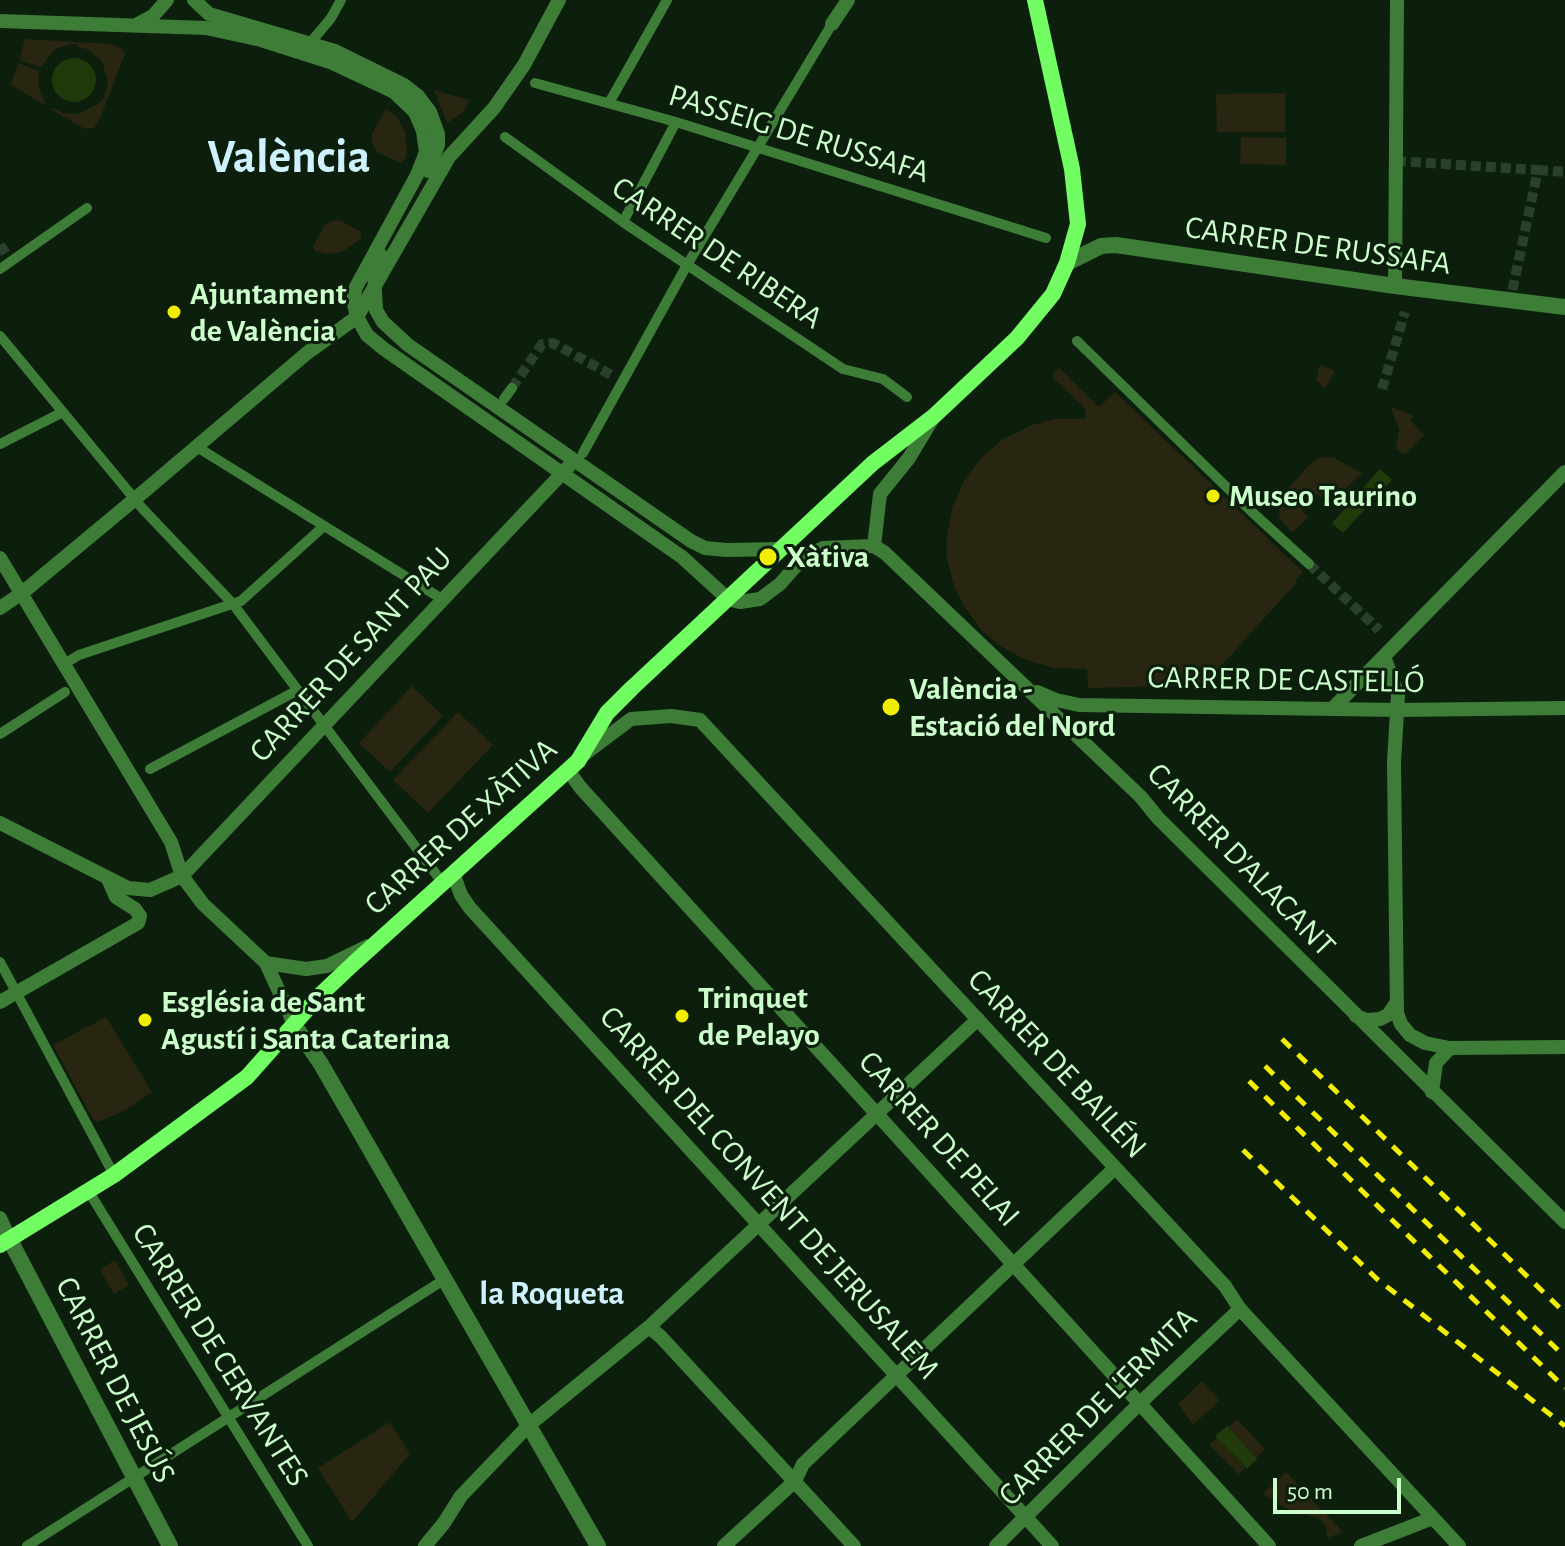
<!DOCTYPE html>
<html>
<head>
<meta charset="utf-8">
<style>
	body { margin:0 }
	#map { position:relative; width:1565px; height:1546px; overflow:hidden; background:#0c1f0d; font-family:"Alegreya Sans",sans-serif }
	canvas { display:block }
	.scale { position:absolute; left:1273px; top:1478px; width:128px; height:36px; box-sizing:border-box; border:4px solid #cbfecb; border-top:0; padding-left:10px; font-size:24px; line-height:28px; white-space:nowrap; color:#cbfecb; -webkit-text-stroke:6px #0c1f0d; paint-order:stroke }
</style>
</head>
<body>
<div id="map">
<canvas width="1565" height="1546"></canvas>
<div class="scale">50 m</div>
</div>
<script>
const ctx = document.querySelector('canvas').getContext('2d');
ctx.lineJoin = 'round';
function paint(path, color) {
  ctx.fillStyle = color;
  ctx.fill(path, 'evenodd');
}
function shape(rows) {
  const path = new Path2D();
  for (const r of rows) {
    if (r.length === 3) {
      path.moveTo(r[0] + r[2], r[1]);
      path.arc(r[0], r[1], r[2], 0, 2 * Math.PI);
      continue;
    }
    path.moveTo(r[0], r[1]);
    for (let i = 2; i < r.length; i += 2) path.lineTo(r[i], r[i + 1]);
  }
  return path;
}
function strokePath(path, color, width, dash) {
  ctx.strokeStyle = color;
  ctx.lineWidth = width;
  ctx.lineCap = dash ? 'butt' : 'round';
  ctx.setLineDash(dash || []);
  ctx.stroke(path);
}
function label(font, color, halo, rows, align = 'center') {
  ctx.font = font + ' "Alegreya Sans",sans-serif';
  ctx.lineWidth = 6;
  ctx.setLineDash([]);
  ctx.textBaseline = 'middle';
  ctx.strokeStyle = halo;
  ctx.fillStyle = color;
  for (const [text, x, y, turn = 0] of rows) {
    ctx.save();
    ctx.translate(x, y);
    ctx.rotate((+turn || 0) * Math.PI / 180);
    ctx.textAlign = isNaN(turn) ? turn : align;
    if (halo) ctx.strokeText(text, 0, 0);
    ctx.fillText(text, 0, 0);
    ctx.restore();
  }
}
const green = shape([
	[25,39,110,44,122,49,125,54,99,121,94,128,85,129,52,110,53,108,63,113,78,114,99,103,104,97,108,82,102,61,87,49,78,47,78,44,71,44,55,49,41,67,19,60],
	[18,63,39,71,39,89,46,106,11,85],
	[434,90,469,100,464,112,447,123],
	[1285,93,1285,132,1217,132,1216,94],
	[386,109,397,117,405,131,407,150,406,158,400,163,377,152,372,143,372,133],
	[1241,137,1286,138,1286,165,1240,164],
	[340,220,361,232,361,239,342,252,329,254,315,251,313,246,325,225,332,221],
	[1320,365,1335,371,1325,389,1315,379,1319,375,1317,373],
	[1059,368,1099,407,1115,392,1303,572,1295,580,1297,582,1212,676,1212,685,1088,688,1087,669,1054,668,1026,660,1000,646,981,630,966,609,955,589,947,559,947,534,953,506,964,480,982,457,1003,439,1032,425,1054,419,1085,419,1085,408,1051,376],
	[1391,407,1414,416,1410,420,1424,435,1404,455,1396,449,1399,430],
	[1327,457,1335,458,1355,470,1363,472,1330,504,1317,494,1302,510,1308,517,1292,533,1279,517,1280,498,1309,465,1319,458],
	[412,686,443,716,390,772,359,743],
	[458,712,493,745,428,813,393,780],
	[106,1017,152,1092,122,1112,98,1122,93,1119,53,1045],
	[115,1260,129,1285,114,1294,100,1270],
	[1202,1381,1220,1400,1193,1425,1178,1404],
	[1237,1419,1265,1449,1256,1458,1228,1428],
	[390,1422,410,1454,352,1522,318,1468],
	[1217,1438,1245,1468,1239,1474,1209,1445],
	[1286,1472,1343,1532,1327,1538,1326,1526,1320,1519,1285,1508,1263,1494]
]);
const water = shape([
	[74,80,22],
	[1380,469,1392,480,1343,533,1332,523],
	[1227,1426,1257,1459,1247,1469,1215,1436]
]);
const pedestrianTunnel = shape([
	[1396,161,1538,170,1510,301],
	[1538,170,1565,172],
	[0,245,11,261],
	[512,388,542,344,553,343,613,376],
	[1382,389,1405,312],
	[1309,564,1379,630]
]);
const pedestrian = shape([
	[311,42,331,18,341,0],
	[535,83,676,122,1046,238],
	[609,103,667,0],
	[505,137,623,222,843,369,883,379,907,397],
	[623,222,676,122],
	[0,269,87,208],
	[0,336,142,508,233,604,442,882],
	[1077,341,1252,512,1309,564],
	[504,399,512,388],
	[0,444,63,412],
	[197,447,442,599],
	[583,453,687,265,832,24],
	[64,664,79,655,241,601,324,526],
	[0,734,65,692],
	[150,769,298,690],
	[0,962,114,1175],
	[89,1192,308,1546],
	[27,1546,445,1279]
]);
const minor = shape([
	[194,0,209,14,335,51,404,85,418,96,430,112,438,134,438,145,428,171],
	[0,21,206,28,261,40,330,62,394,92,415,112,423,131,426,152,417,175,356,287,353,300,357,317,367,335,384,349,682,557,728,599,740,602,760,599,780,584,802,559,823,548,874,546,885,553,1141,797,1158,818,1565,1222],
	[138,24,153,16,167,0],
	[832,24,848,0],
	[382,256,374,272,376,310,383,322,408,345,691,541,705,548,726,550,781,549],
	[1395,286,1397,0],
	[874,546,880,494,909,458,932,420],
	[0,558,171,842,182,876,203,904,266,963,295,1026],
	[0,608,22,593,135,499,307,353,357,317,449,157,494,108,524,65,559,0],
	[1384,656,1398,695,1394,762,1397,1013,1401,1024,1410,1035,1425,1043,1450,1048,1565,1047],
	[1037,692,1056,700,1079,705,1397,710,1565,708],
	[1333,708,1565,472],
	[582,756,631,719,671,716,700,720,1225,1286,1240,1309,1459,1546],
	[568,770,580,787,1269,1546],
	[0,823,128,888,150,890,182,876,569,466],
	[453,873,461,895,470,908,1052,1546],
	[266,963,306,969,327,966,368,946],
	[0,1002,138,923,140,916,135,909,116,897,108,879],
	[1356,1016,1367,1020,1380,1019,1388,1015,1397,1002],
	[1432,1092,1436,1063,1450,1048],
	[0,1218,10,1240],
	[649,1327,661,1337,854,1546],
	[425,1546,444,1523,461,1496,529,1425,649,1327,978,1019],
	[724,1546,795,1481,803,1464,1115,1168],
	[996,1546,1140,1403,1240,1309],
	[1361,1546,1433,1518]
]);
const tertiary = shape([
	[1067,263,1101,246,1116,245,1395,286,1565,307],
	[295,1026,321,1064,598,1546],
	[10,1240,170,1546]
]);
const secondary = shape([
	[0,1245,114,1175,247,1077,319,996,354,963,578,761,607,713,632,688,873,463,934,416,1017,338,1053,294,1067,263,1078,224,1072,169,1035,0]
]);
const rail = shape([
	[1282,1039,1565,1313],
	[1265,1066,1565,1357],
	[1249,1081,1565,1388],
	[1243,1150,1377,1279,1565,1426]
]);
const markers = [
	[174,312,8,"#f1ed04"],
	[1213,496,8,"#f1ed04"],
	[768,557,10,"#f1ed04"],
	[891,707,10,"#f1ed04"],
	[682,1016,8,"#f1ed04"],
	[145,1020,8,"#f1ed04"]
];
const streetNames = [
	["PASSEIG DE RUSSAFA",799,134,17],
	["CARRER DE RUSSAFA",1318,246,8],
	["CARRER DE RIBERA",717,253,34],
	["CARRER DE SANT PAU",351,655,-47],
	["CARRER DE CASTELLÓ",1286,680,1],
	["CARRER DE XÀTIVA",461,827,-42],
	["CARRER D'ALACANT",1241,860,46],
	["CARRER DE BAILÉN",1057,1064,47],
	["CARRER DE PELAI",939,1139,48],
	["CARRER DEL CONVENT DE JERUSALEM",769,1193,48],
	["CARRER DE CERVANTES",220,1355,58],
	["CARRER DE JESÚS",115,1380,63],
	["CARRER DE L'ERMITA",1098,1407,-45]
];
const poiNames = [
	["Ajuntament",190,294],
	["de València",190,331],
	["Museo Taurino",1229,496],
	["Xàtiva",786,557],
	["València -",909,689],
	["Estació del Nord",909,726],
	["Trinquet",698,998],
	["de Pelayo",698,1035],
	["Església de Sant",161,1002],
	["Agustí i Santa Caterina",161,1039]
];
const neighbourhoodNames = [
	["la Roqueta",552,1294]
];
const townNames = [
	["València",289,158]
];
paint(green, '#282510');
paint(water, '#213a09');
strokePath(pedestrianTunnel, '#29402a', 10, [10, 5]);
strokePath(pedestrian, '#3e7d38', 10);
strokePath(minor, '#3e7d38', 14);
strokePath(tertiary, '#3e7d38', 16);
strokePath(secondary, '#72fd63', 16);
strokePath(rail, '#f1ed04', 5, [12, 10]);
for (const [x, y, r, color] of markers) {
  const dot = new Path2D();
  dot.arc(x, y, r, 0, 2 * Math.PI);
  ctx.fillStyle = color;
  ctx.fill(dot);
  strokePath(dot, '#0c1f0d', 3);
}
label('32px', '#cbfecb', '#0c1f0d', streetNames);
label('bold 32px', '#cbfecb', '#0c1f0d', poiNames, 'left');
label('bold 34px', '#cdf2fe', '#0c1f0d', neighbourhoodNames);
label('bold 48px', '#cdf2fe', '#0c1f0d', townNames);
</script>
</body>
</html>
